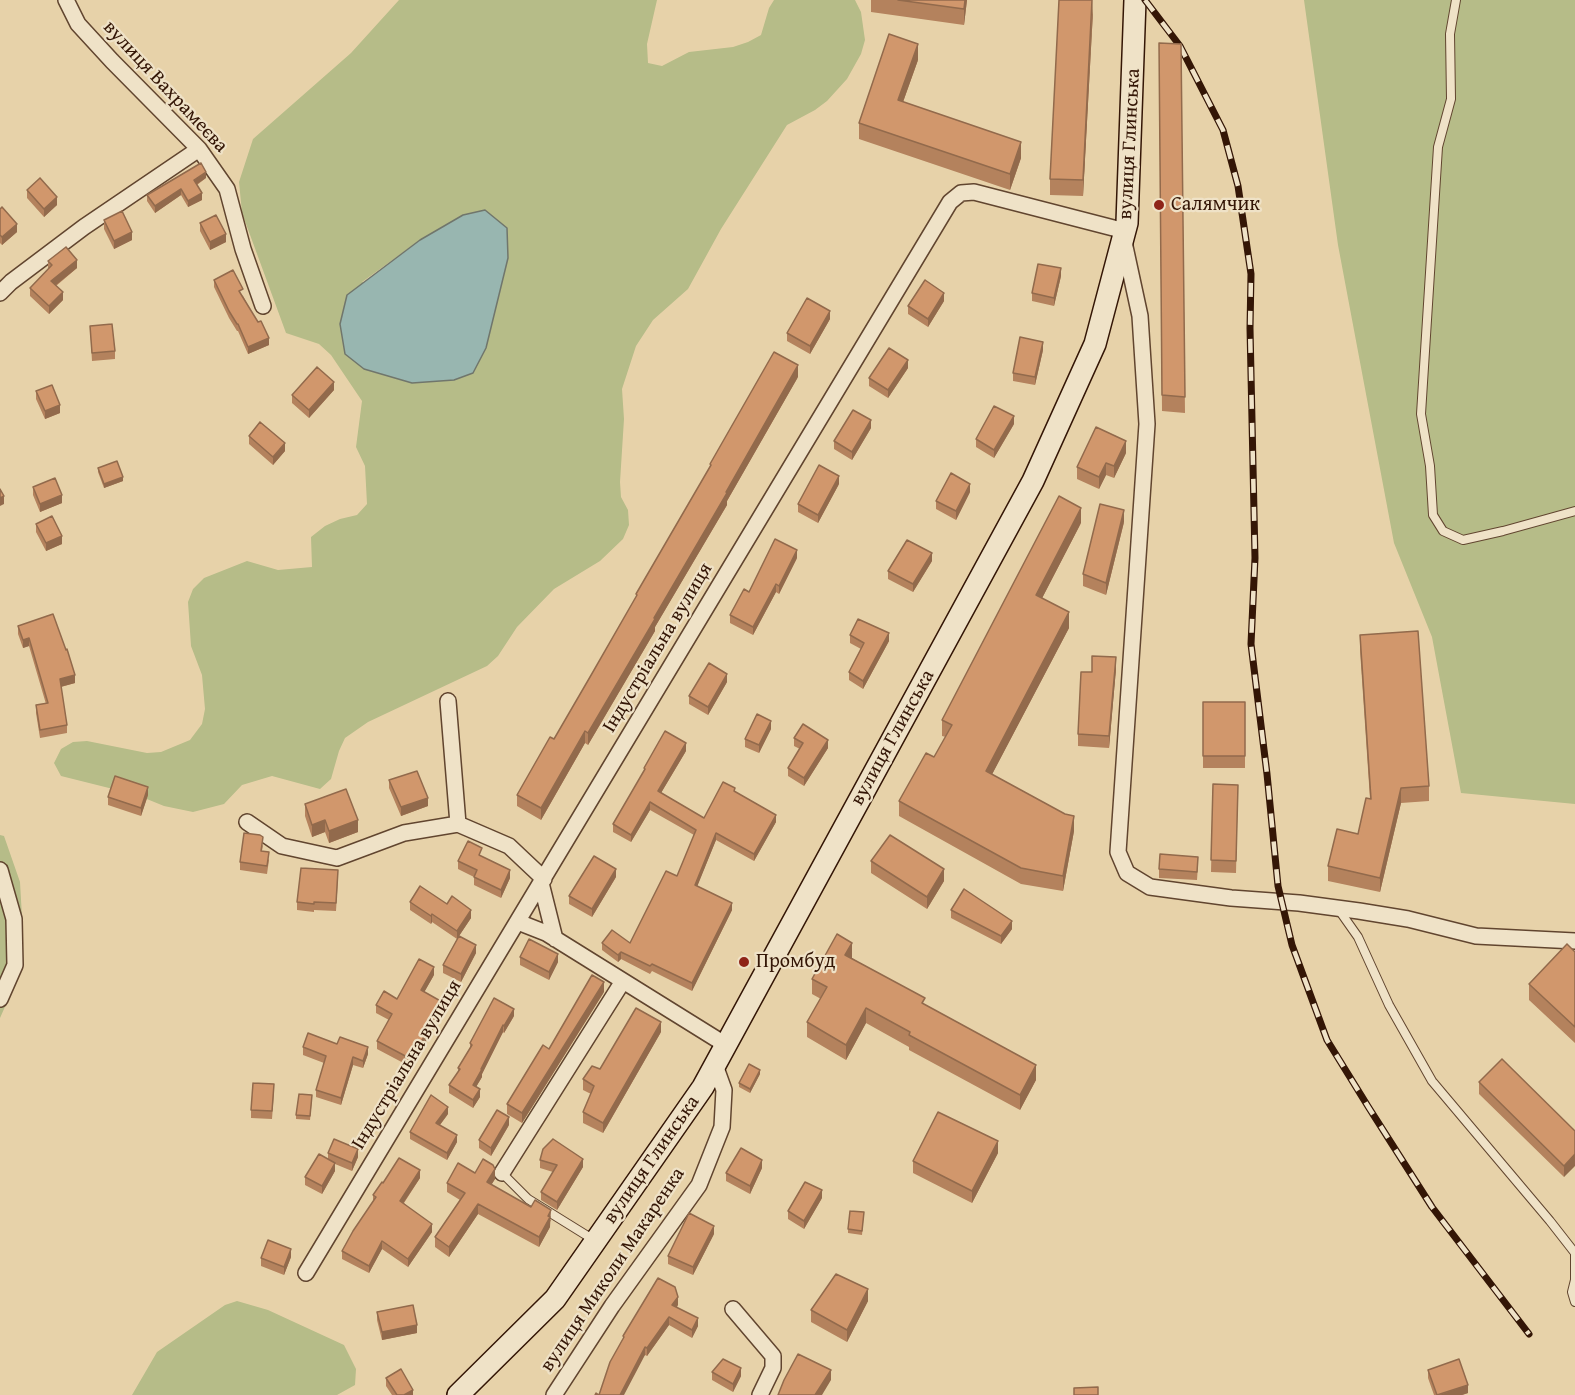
<!DOCTYPE html>
<html>
<head>
<meta charset="utf-8">
<style>
	body { margin:0 }
	canvas { display:block; background:#e7d2a9 }
</style>
</head>
<body>
<canvas width="1575" height="1395"></canvas>
<script>
const ctx = document.querySelector('canvas').getContext('2d');
ctx.lineJoin = 'round';
function paint(path, color) {
  ctx.fillStyle = color;
  ctx.fill(path, 'evenodd');
}
function shape(rows) {
  const path = new Path2D();
  for (const r of rows) {
    path.moveTo(r[0], r[1]);
    for (let i = 2; i < r.length; i += 2) path.lineTo(r[i], r[i + 1]);
  }
  return path;
}
function strokePath(path, color, width, dash) {
  ctx.strokeStyle = color;
  ctx.lineWidth = width;
  ctx.lineCap = dash ? 'butt' : 'round';
  ctx.setLineDash(dash || []);
  ctx.stroke(path);
}
function label(font, color, halo, rows, align = 'center') {
  ctx.font = font + ' "Gentium Book Plus",serif';
  ctx.lineWidth = 4.5;
  ctx.setLineDash([]);
  ctx.textBaseline = 'middle';
  ctx.strokeStyle = halo;
  ctx.fillStyle = color;
  for (const [text, x, y, turn = 0] of rows) {
    ctx.save();
    ctx.translate(x, y);
    ctx.rotate((+turn || 0) * Math.PI / 180);
    ctx.textAlign = isNaN(turn) ? turn : align;
    if (halo) ctx.strokeText(text, 0, 0);
    ctx.fillText(text, 0, 0);
    ctx.restore();
  }
}
const green = shape([
	[399,0,657,0,647,44,648,63,662,66,689,52,733,47,748,42,761,35,769,8,774,0,855,0,861,12,865,40,861,54,847,79,827,101,815,110,787,125,721,229,688,289,653,320,636,346,622,389,624,419,620,482,621,497,628,510,629,525,623,539,600,561,554,589,517,627,498,656,487,666,368,722,345,738,339,751,331,779,320,789,272,776,242,785,224,804,193,812,164,806,137,795,61,776,54,763,61,749,73,742,87,741,147,753,161,752,190,740,202,724,205,709,202,675,191,646,188,602,193,589,204,578,247,561,278,570,312,567,311,537,325,526,340,519,357,515,367,504,365,466,356,447,362,401,331,355,319,344,286,333,242,213,239,182,253,139,351,53],
	[463,215,508,258,497,299,362,282,420,240],
	[1304,0,1575,0,1575,804,1461,793,1432,637,1394,543,1338,245],
	[0,835,4,836,20,882,22,917,20,963,16,982,0,1018],
	[237,1301,268,1310,344,1345,356,1369,355,1385,337,1395,132,1395,157,1352,225,1305]
]);
const water = shape([
	[485,210,507,228,508,258,486,348,473,373,454,380,412,383,364,369,345,354,340,324,347,295,420,240,463,215,485,210]
]);
const lane = shape([
	[1456,0,1450,34,1451,99,1438,147,1421,414,1430,466,1433,515,1443,531,1463,540,1503,531,1575,511],
	[1339,910,1358,937,1389,1005,1432,1081,1550,1221,1575,1253],
	[502,1173,528,1199,594,1240],
	[1575,1253,1575,1280,1572,1292,1575,1302]
]);
const street = shape([
	[66,0,78,24,112,61,199,149,227,189,243,249,263,306],
	[1124,242,1140,316,1147,424,1118,852,1127,873,1150,887,1231,898,1299,903,1359,911,1408,919,1476,936,1575,941],
	[0,293,11,282,84,227,199,149],
	[448,701,458,824],
	[247,822,282,846,337,858,404,833,458,824,509,846,544,879],
	[0,870,14,919,15,965,0,999],
	[541,883,555,939],
	[518,922,546,933,726,1045],
	[502,1173,623,981],
	[306,1273,950,202,961,193,974,192,1125,231],
	[733,1309,773,1356,773,1368,760,1395],
	[554,1395,612,1306,699,1185,722,1127,724,1090,715,1065]
]);
const secondary = shape([
	[458,1395,555,1299,703,1087,1033,481,1095,344,1127,223,1135,0]
]);
const rail = shape([
	[1145,0,1180,46,1223,130,1238,186,1251,274,1250,328,1255,558,1251,644,1267,774,1278,886,1292,945,1327,1040,1369,1108,1432,1207,1529,1334]
]);
const wall = shape([
	[871,0,967,0,964,25,871,12],
	[1093,11,1083,196,1050,195,1050,179],
	[1159,43,1181,44,1185,413,1162,411],
	[918,60,903,102,1021,158,1010,190,859,139,859,123],
	[206,178,197,185,202,200,188,207,181,195,155,213,147,201,147,195],
	[27,190,57,205,44,217,27,198],
	[0,209,17,232,2,245,0,243],
	[104,220,132,240,114,249,104,229],
	[200,223,226,242,210,250,200,231],
	[48,261,77,268,56,286,63,300,49,314,30,296,30,288,48,269],
	[1061,276,1054,306,1032,301,1032,293],
	[214,280,243,296,269,345,248,354,238,331,237,331,229,318,214,287],
	[944,301,928,327,908,314,908,306],
	[830,319,810,354,787,341,787,333],
	[90,326,115,351,115,359,92,361],
	[1043,350,1035,385,1013,381,1013,373],
	[908,368,888,398,869,386,869,378],
	[798,377,727,501,727,505,655,627,655,631,588,745,585,743,541,820,517,806,517,795,554,739,590,677,636,598,636,594,710,468,710,464],
	[334,390,309,418,292,403,292,395],
	[36,391,60,413,45,419,36,399],
	[1014,424,994,458,976,447,976,439],
	[871,428,852,460,834,449,834,441],
	[249,436,285,451,273,465,249,444],
	[1126,453,1114,478,1106,475,1099,489,1077,479,1077,467],
	[98,468,123,481,104,488,98,472],
	[839,484,818,523,798,512,798,504],
	[33,487,62,503,40,512,33,495],
	[970,492,956,520,936,509,936,501],
	[1124,522,1106,595,1083,586,1083,574],
	[1081,523,1042,598,1069,628,992,774,1074,831,1063,891,1021,884,899,816,899,801,934,757,946,737,942,736,942,720],
	[36,524,62,544,46,551,36,532],
	[797,558,779,594,776,592,753,635,730,623,730,615,749,592],
	[932,561,913,592,888,579,888,571],
	[18,626,75,683,61,687,67,725,67,733,40,738,36,713,36,705,46,704,29,646,23,648,18,634],
	[850,635,889,641,863,689,849,680,849,672,861,649,850,643],
	[1360,635,1429,786,1429,801,1401,803,1380,892,1328,881,1328,866,1358,834,1370,799,1360,650],
	[1116,669,1109,748,1078,746,1078,734,1092,672],
	[727,682,708,715,689,704,689,696],
	[1203,702,1245,702,1245,768,1203,768],
	[771,729,759,753,745,747,745,739],
	[794,738,828,748,804,786,788,776,788,768,800,749,794,746],
	[686,751,661,793,704,818,735,792,776,822,754,861,716,840,697,886,732,910,692,991,652,971,650,974,621,959,618,962,602,950,602,943,630,943,677,876,694,835,650,810,631,842,613,832,613,824,644,772,644,768],
	[389,780,428,806,401,816,389,788],
	[1213,784,1238,785,1236,873,1211,872],
	[148,795,141,816,108,805,108,797],
	[305,804,358,832,329,843,325,832,312,837,305,816],
	[263,845,262,851,269,860,267,874,240,870,240,862],
	[482,856,510,878,501,898,474,885,474,877,458,869,458,861],
	[871,861,944,881,927,909,871,873],
	[1198,865,1197,880,1159,878,1159,869],
	[616,877,592,917,569,904,569,896],
	[338,878,336,911,314,910,314,912,297,910,297,902],
	[410,902,447,904,471,918,459,936,476,953,461,982,443,973,443,965,457,939,432,922,431,924,410,910],
	[951,910,1012,929,1001,944,951,918],
	[1575,952,1575,1043,1529,1000,1529,984],
	[520,957,558,962,549,980,520,965],
	[852,958,925,1005,1036,1080,1020,1110,909,1050,909,1047,866,1023,846,1060,807,1037,807,1022,821,999,812,994,812,979],
	[434,975,424,992,444,1011,411,1067,377,1049,377,1041,389,1020,376,1013,376,1005,397,999],
	[604,992,522,1123,507,1114,507,1104,549,1049],
	[514,1016,504,1033,503,1032,482,1074,482,1077,476,1087,480,1097,473,1108,449,1093,449,1085,458,1072,458,1068,470,1048,470,1043],
	[661,1032,603,1133,583,1123,583,1112,591,1094,583,1090,583,1079],
	[303,1047,368,1054,363,1068,353,1065,341,1105,316,1097,316,1090,324,1063,303,1055],
	[760,1074,750,1093,739,1087,739,1083],
	[1479,1082,1575,1131,1564,1177,1479,1094],
	[274,1092,272,1119,251,1118,251,1110],
	[312,1099,310,1120,296,1119,296,1115],
	[448,1114,440,1125,457,1142,447,1160,410,1139,410,1132],
	[509,1125,491,1156,479,1148,479,1140],
	[328,1153,358,1157,352,1171,335,1164,335,1171,322,1194,305,1185,305,1177,328,1159],
	[998,1153,972,1203,913,1173,913,1161],
	[540,1160,583,1167,557,1210,541,1200,541,1192,553,1172,540,1168],
	[762,1168,750,1194,726,1181,726,1173],
	[475,1173,495,1179,491,1185,551,1220,550,1222,550,1227,539,1247,478,1214,449,1257,435,1247,435,1237,460,1200,447,1192,447,1183],
	[420,1178,404,1203,432,1232,408,1267,382,1249,369,1273,342,1259,342,1251,373,1201,373,1195,383,1183],
	[822,1198,804,1229,788,1219,788,1211],
	[864,1212,862,1235,848,1233,848,1229],
	[714,1234,693,1275,668,1264,668,1256],
	[291,1257,284,1275,261,1266,261,1258],
	[868,1301,847,1342,811,1322,811,1310],
	[678,1305,677,1307,698,1326,692,1338,669,1325,647,1356,645,1355,599,1395,623,1340,623,1336],
	[377,1312,417,1333,382,1340,377,1320],
	[1428,1370,1468,1393,1462,1395,1434,1395,1428,1378],
	[712,1372,741,1376,733,1392,712,1380],
	[386,1378,413,1395,392,1395,386,1386]
]);
const shadedWall = shape([
	[965,0,967,0,964,25,964,9],
	[1093,0,1093,11,1083,196,1083,180],
	[918,44,918,60,898,116,898,100],
	[1021,142,1021,158,1010,190,1010,174],
	[206,172,206,178,194,186,194,180],
	[181,189,181,195,155,213,155,206],
	[202,193,202,200,188,207,188,201],
	[57,197,57,205,44,217,44,209],
	[17,224,17,232,2,245,2,237],
	[132,232,132,240,114,249,114,241],
	[226,234,226,242,210,250,210,242],
	[77,260,77,268,51,289,51,281],
	[1061,268,1061,276,1054,306,1054,298],
	[63,292,63,300,49,314,49,306],
	[944,293,944,301,928,327,928,319],
	[830,311,830,319,810,354,810,346],
	[269,338,269,345,248,354,248,347],
	[1043,342,1043,350,1035,385,1035,377],
	[908,360,908,368,888,398,888,390],
	[798,365,798,377,727,501,727,505,655,627,655,631,588,745,588,733],
	[334,382,334,390,309,418,309,410],
	[60,405,60,413,45,419,45,411],
	[1014,416,1014,424,994,458,994,450],
	[871,420,871,428,852,460,852,452],
	[1126,441,1126,453,1114,478,1114,466],
	[285,443,285,451,273,465,273,457],
	[1106,463,1106,475,1099,489,1099,477],
	[839,476,839,484,818,523,818,515],
	[123,477,123,481,104,488,104,484],
	[970,484,970,492,956,520,956,511],
	[62,495,62,503,40,512,40,504],
	[4,496,4,504,0,506,0,498],
	[1081,508,1081,523,1036,610,1036,595],
	[1124,510,1124,522,1106,595,1106,583],
	[62,536,62,544,46,551,46,543],
	[797,550,797,558,779,594,779,586],
	[932,553,932,561,913,592,913,584],
	[776,584,776,592,753,635,753,627],
	[1069,612,1069,628,986,786,986,771],
	[889,633,889,641,863,689,863,681],
	[29,638,29,646,23,648,23,640],
	[1116,657,1116,669,1109,748,1109,736],
	[727,674,727,682,708,715,708,707],
	[75,675,75,683,60,687,60,679],
	[771,721,771,729,759,753,759,745],
	[585,731,585,743,541,820,541,808],
	[828,740,828,748,804,786,804,778],
	[686,743,686,751,658,798,658,791],
	[148,787,148,795,141,816,141,808],
	[1401,788,1401,803,1380,892,1380,878],
	[428,798,428,806,401,816,401,807],
	[650,802,650,810,631,842,631,835],
	[776,815,776,822,754,861,754,854],
	[1074,816,1074,831,1063,891,1063,876],
	[325,820,325,832,312,837,312,825],
	[358,820,358,832,329,843,329,831],
	[716,833,716,840,695,892,695,885],
	[616,869,616,877,592,917,592,909],
	[944,869,944,881,927,909,927,897],
	[510,870,510,878,501,898,501,890],
	[732,903,732,910,692,991,692,983],
	[471,910,471,918,457,939,457,931],
	[432,914,432,922,431,924,431,916],
	[1012,921,1012,929,1001,944,1001,936],
	[852,943,852,958,845,970,845,955],
	[476,945,476,953,461,982,461,974],
	[621,952,621,959,618,962,618,955],
	[558,954,558,962,549,980,549,972],
	[434,967,434,975,421,998,421,990],
	[604,982,604,992,522,1123,522,1113],
	[444,1003,444,1011,411,1067,411,1059],
	[866,1008,866,1023,846,1060,846,1045],
	[514,1009,514,1016,504,1033,504,1026],
	[661,1022,661,1032,603,1133,603,1123],
	[503,1025,503,1032,482,1074,482,1077,473,1092,473,1085],
	[368,1047,368,1054,363,1068,363,1061],
	[353,1057,353,1065,341,1105,341,1098],
	[1036,1065,1036,1080,1020,1110,1020,1095],
	[760,1070,760,1074,750,1093,750,1089],
	[480,1089,480,1097,473,1108,473,1100],
	[448,1107,448,1114,436,1130,436,1123],
	[509,1117,509,1125,491,1156,491,1148],
	[457,1135,457,1142,447,1160,447,1153],
	[998,1141,998,1153,972,1203,972,1191],
	[358,1149,358,1157,352,1171,352,1163],
	[1575,1154,1575,1166,1564,1177,1564,1166],
	[583,1159,583,1167,557,1210,557,1202],
	[762,1160,762,1168,750,1194,750,1186],
	[335,1163,335,1171,322,1194,322,1186],
	[495,1169,495,1179,487,1192,487,1182],
	[420,1170,420,1178,400,1208,400,1201],
	[822,1190,822,1198,804,1229,804,1221],
	[478,1204,478,1214,449,1257,449,1247],
	[551,1210,550,1227,539,1247,539,1237],
	[432,1224,432,1232,408,1267,408,1259],
	[714,1226,714,1234,693,1275,693,1267],
	[382,1241,382,1249,369,1273,369,1266],
	[291,1249,291,1257,284,1275,284,1267],
	[868,1289,868,1301,847,1342,847,1330],
	[678,1297,678,1305,672,1313,672,1305],
	[669,1317,669,1325,647,1356,647,1348],
	[698,1318,698,1326,692,1338,692,1330],
	[417,1325,417,1333,382,1340,382,1332],
	[645,1347,645,1355,624,1395,620,1395],
	[741,1368,741,1376,733,1392,733,1384],
	[831,1370,831,1380,822,1395,815,1395],
	[1468,1385,1468,1393,1462,1395,1439,1395],
	[413,1390,413,1395,404,1395]
]);
const building = shape([
	[898,0,965,0,964,9,898,0],
	[1059,0,1092,0,1083,180,1050,179,1059,0],
	[889,34,918,44,898,100,1021,142,1010,174,859,123,889,34],
	[1159,43,1181,44,1185,397,1162,395,1159,43],
	[201,163,206,172,194,180,202,193,188,201,181,189,155,206,147,195,201,163],
	[40,178,57,197,44,209,27,190,40,178],
	[2,207,17,224,2,237,0,235,0,209,2,207],
	[122,211,132,232,114,241,104,220,122,211],
	[216,215,226,234,210,242,200,223,216,215],
	[66,247,77,260,51,281,63,292,49,306,30,288,52,265,48,261,66,247],
	[1038,264,1061,268,1054,298,1032,293,1038,264],
	[233,270,243,289,239,291,258,322,261,321,269,338,248,347,238,324,237,324,229,311,214,280,233,270],
	[925,280,944,293,928,319,908,306,925,280],
	[807,298,830,311,810,346,787,333,807,298],
	[112,324,115,351,92,353,90,326,112,324],
	[1020,337,1043,342,1035,377,1013,373,1020,337],
	[889,348,908,360,888,390,869,378,889,348],
	[774,352,798,365,726,492,727,493,654,618,655,619,588,733,585,731,541,808,517,795,550,737,554,739,590,677,637,595,636,594,711,465,710,464,774,352],
	[317,367,334,382,309,410,292,395,317,367],
	[52,385,60,405,45,411,36,391,52,385],
	[994,406,1014,416,994,450,976,439,994,406],
	[853,410,871,420,852,452,834,441,853,410],
	[260,422,285,443,273,457,249,436,260,422],
	[1096,427,1126,441,1114,466,1106,463,1099,477,1077,467,1096,427],
	[117,461,123,477,104,484,98,468,117,461],
	[819,465,839,476,818,515,798,504,819,465],
	[951,473,970,484,956,511,936,501,951,473],
	[55,478,62,495,40,504,33,487,55,478],
	[0,489,4,496,0,498,0,489],
	[1059,496,1081,508,1036,595,1069,612,986,771,1065,814,1074,816,1063,876,1021,868,899,801,926,753,934,757,952,725,942,720,1059,496],
	[1100,504,1124,510,1106,583,1083,574,1100,504],
	[52,516,62,536,46,543,36,524,52,516],
	[775,539,797,550,779,586,776,584,753,627,730,615,744,589,749,592,775,539],
	[907,540,932,553,913,584,888,571,907,540],
	[53,614,66,650,67,649,75,675,60,679,67,725,40,730,36,705,48,703,29,638,23,640,18,626,53,614],
	[858,619,889,633,863,681,849,672,864,643,850,635,858,619],
	[1418,631,1429,786,1401,788,1380,878,1328,866,1337,829,1358,834,1366,798,1371,799,1360,635,1418,631],
	[1092,656,1116,657,1109,736,1078,734,1081,672,1092,672,1092,656],
	[709,663,727,674,708,707,689,696,709,663],
	[1203,702,1245,702,1245,756,1203,756,1203,702],
	[757,714,771,721,759,745,745,739,757,714],
	[803,724,828,740,804,778,788,768,803,743,794,738,803,724],
	[665,731,686,743,658,791,704,818,723,782,735,788,734,791,776,815,754,854,716,833,695,885,732,903,692,983,652,964,650,966,621,952,618,955,602,943,612,930,630,943,666,871,677,876,696,830,650,802,631,835,613,824,645,769,644,768,665,731],
	[417,771,428,798,401,807,389,780,417,771],
	[115,776,148,787,141,808,108,797,115,776],
	[1213,784,1238,785,1236,861,1211,860,1213,784],
	[346,789,358,820,329,831,325,820,312,825,305,804,346,789],
	[244,833,260,835,263,837,261,851,269,852,267,866,240,862,244,833],
	[890,835,944,869,927,897,871,861,890,835],
	[468,841,482,848,479,855,510,870,501,890,474,877,477,870,458,861,468,841],
	[1160,854,1198,857,1197,872,1159,869,1160,854],
	[594,856,616,869,592,909,569,896,594,856],
	[301,868,338,870,336,903,314,902,314,904,297,902,301,868],
	[420,886,447,904,452,896,471,910,457,931,432,914,431,916,410,902,420,886],
	[964,889,1012,921,1001,936,951,910,964,889],
	[837,934,852,943,845,955,925,998,922,1003,1036,1065,1020,1095,909,1035,910,1032,866,1008,846,1045,807,1022,827,987,812,979,837,934],
	[459,936,476,945,461,974,443,965,459,936],
	[529,939,558,954,549,972,520,957,529,939],
	[1567,944,1575,952,1575,1027,1529,984,1567,944],
	[419,959,434,967,421,990,444,1003,411,1059,377,1041,392,1014,376,1005,384,991,397,999,419,959],
	[592,975,604,982,522,1113,507,1104,543,1045,549,1049,592,975],
	[494,998,514,1009,504,1026,503,1025,481,1069,482,1069,473,1085,480,1089,473,1100,449,1085,460,1069,458,1068,472,1045,470,1043,494,998],
	[636,1008,661,1022,603,1123,583,1112,594,1086,583,1079,592,1066,600,1069,636,1008],
	[308,1033,337,1044,340,1037,368,1047,363,1061,353,1057,341,1098,316,1090,326,1056,303,1047,308,1033],
	[1502,1059,1575,1131,1575,1154,1564,1166,1479,1082,1502,1059],
	[749,1064,760,1070,750,1089,739,1083,749,1064],
	[253,1083,274,1084,272,1111,251,1110,253,1083],
	[299,1094,312,1095,310,1116,296,1115,299,1094],
	[431,1095,448,1107,436,1123,457,1135,447,1153,410,1132,431,1095],
	[497,1110,509,1117,491,1148,479,1140,497,1110],
	[938,1112,998,1141,972,1191,913,1161,938,1112],
	[334,1139,358,1149,352,1163,328,1153,334,1139],
	[553,1139,583,1159,557,1202,541,1192,557,1165,540,1160,543,1149,553,1139],
	[741,1148,762,1160,750,1186,726,1173,741,1148],
	[319,1154,335,1163,322,1186,305,1177,319,1154],
	[399,1158,420,1170,400,1201,432,1224,408,1259,382,1241,369,1266,342,1251,353,1231,376,1197,373,1195,382,1182,383,1183,399,1158],
	[483,1159,493,1165,495,1169,487,1182,531,1207,535,1200,551,1210,548,1216,550,1217,539,1237,478,1204,449,1247,435,1237,465,1193,447,1183,458,1163,475,1173,483,1159],
	[805,1182,822,1190,804,1221,788,1211,805,1182],
	[850,1211,864,1212,862,1231,848,1229,850,1211],
	[689,1213,714,1226,693,1267,668,1256,689,1213],
	[268,1240,291,1249,284,1267,261,1258,268,1240],
	[836,1274,868,1289,847,1330,811,1310,836,1274],
	[658,1278,675,1287,678,1297,672,1305,698,1318,692,1330,669,1317,647,1348,645,1347,620,1395,595,1395,596,1393,599,1395,610,1362,624,1337,623,1336,658,1278],
	[413,1305,417,1325,382,1332,377,1312,413,1305],
	[798,1354,831,1370,815,1395,778,1395,784,1380,798,1354],
	[723,1359,741,1368,733,1384,712,1372,723,1359],
	[1459,1359,1468,1385,1437,1395,1428,1370,1459,1359],
	[401,1369,413,1390,404,1395,397,1395,386,1378,401,1369],
	[1098,1387,1098,1395,1074,1395,1074,1388,1098,1387]
]);
const markers = [
	[1159,205,6,"#8f2418"],
	[744,962,6,"#8f2418"]
];
const streetNames = [
	["вулиця Вахрамеєва",165,87,47],
	["вулиця Глинська",1130,144,-87],
	["Індустріальна вулиця",658,648,-59],
	["вулиця Глинська",893,738,-61],
	["Індустріальна вулиця",407,1065,-59],
	["вулиця Глинська",652,1160,-55],
	["вулиця Миколи Макаренка",613,1270,-56]
];
const poiNames = [
	["Салямчик",1171,205],
	["Промбуд",756,962]
];
paint(green, '#b6bc88');
paint(water, '#98b6b0');
strokePath(water, '#70766c', 1.5);
strokePath(lane, '#61452f', 10);
strokePath(street, '#61452f', 18);
strokePath(secondary, '#341606', 24);
strokePath(lane, '#efe2c7', 8);
strokePath(street, '#efe2c7', 15);
strokePath(secondary, '#efe2c7', 21);
strokePath(rail, '#341606', 7);
strokePath(rail, '#efe2c7', 4.5, [14]);
paint(wall, '#b4825d');
paint(shadedWall, '#926a4c');
paint(building, '#d1976c');
strokePath(building, '#926a4c', 1.5);
for (const [x, y, r, color] of markers) {
  const dot = new Path2D();
  dot.arc(x, y, r, 0, 2 * Math.PI);
  ctx.fillStyle = color;
  ctx.fill(dot);
  strokePath(dot, '#efe2c7', 2);
}
label('20px', '#341606', '#efe2c7', streetNames);
label('20px', '#341606', '#efe2c7', poiNames, 'left');
</script>
</body>
</html>
